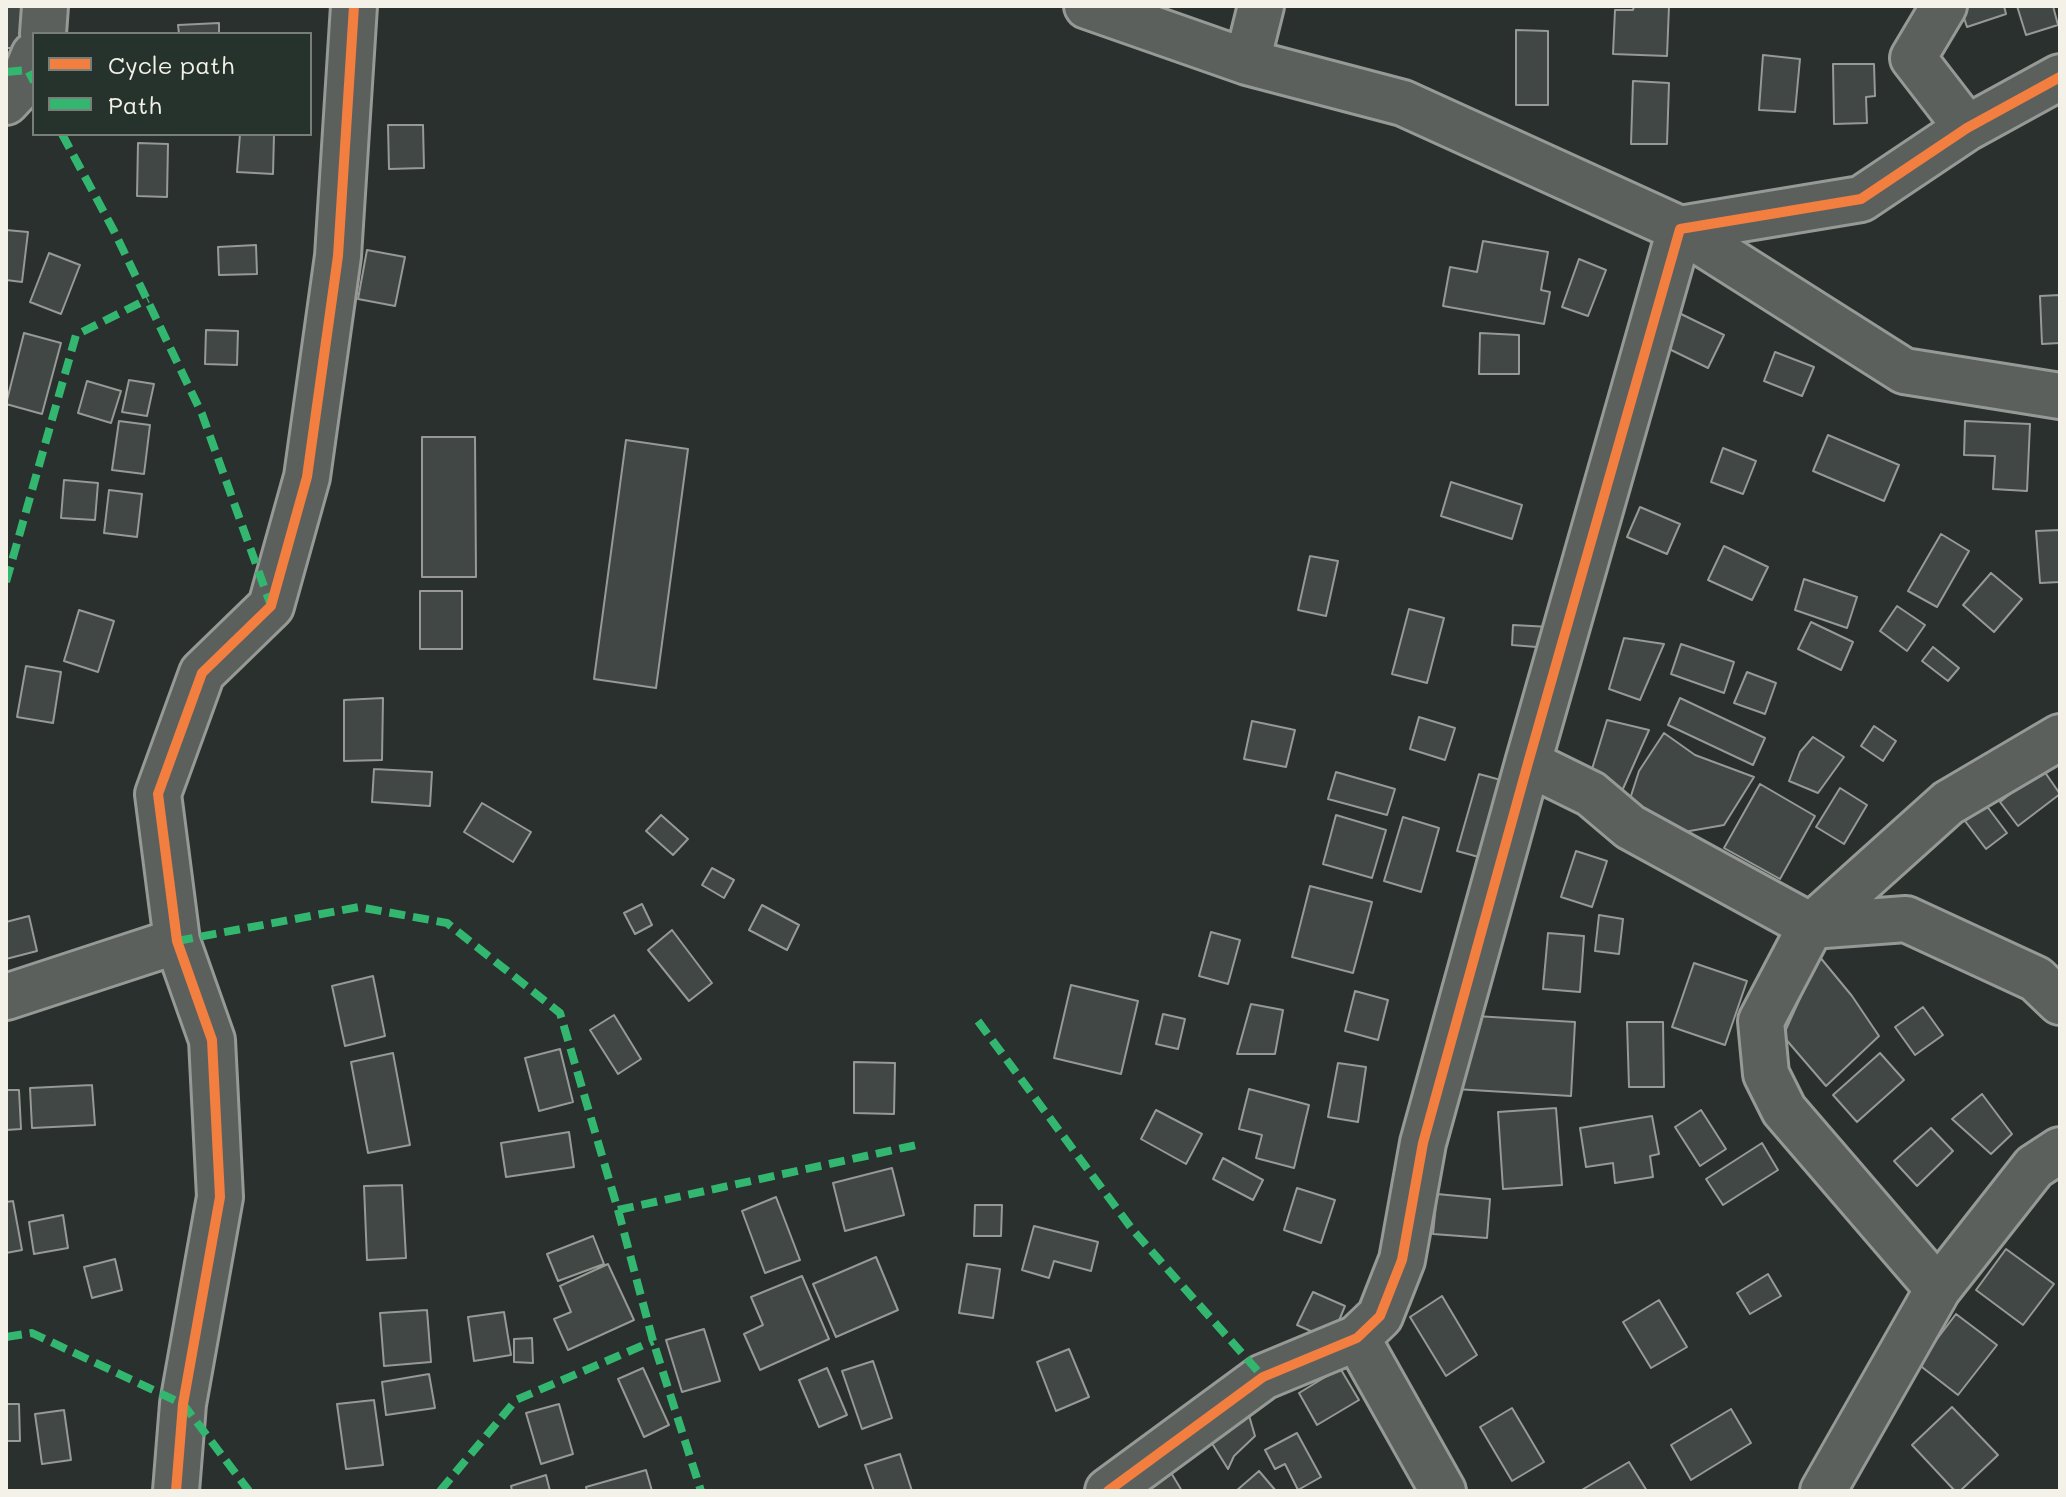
<!DOCTYPE html>
<html>
<head>
<meta charset="utf-8">
<style>
	body { margin:0 }
	#map { position:relative; width:2066px; height:1497px; overflow:hidden; background:#29302d; font-family:Mali,sans-serif }
	canvas { display:block }
	.frame { position:absolute; inset:0; border:8px solid #f4f1e8; pointer-events:none }
	.legend { position:absolute; left:32px; top:32px; width:280px; height:104px; box-sizing:border-box; background:#26332d; border:2px solid #787f78; margin:0; padding:10px 14px; list-style:none; font-size:24px; color:#f4f1e8 }
	.legend li { display:flex; align-items:center; gap:16px; height:40px }
	.legend b { width:40px; border:2px solid #787f78 }
</style>
</head>
<body>
<div id="map">
<canvas width="2066" height="1497"></canvas>
<div class="frame"></div>
<ul class="legend">
<li><b style="height:10px;background:#f27e40"></b>Cycle path</li>
<li><b style="height:10px;background:#33b770"></b>Path</li>
</ul>
</div>
<script>
const ctx = document.querySelector('canvas').getContext('2d');
ctx.lineJoin = 'round';
function paint(path, color) {
  ctx.fillStyle = color;
  ctx.fill(path, 'evenodd');
}
function shape(rows) {
  const path = new Path2D();
  for (const r of rows) {
    path.moveTo(r[0], r[1]);
    for (let i = 2; i < r.length; i += 2) path.lineTo(r[i], r[i + 1]);
  }
  return path;
}
function strokePath(path, color, width, dash) {
  ctx.strokeStyle = color;
  ctx.lineWidth = width;
  ctx.lineCap = dash ? 'butt' : 'round';
  ctx.setLineDash(dash || []);
  ctx.stroke(path);
}
const building = shape([
	[6,6,21,6,22,48,6,48,6,6],
	[1634,6,1669,6,1667,56,1613,54,1615,10,1633,10,1634,6],
	[1960,6,2004,6,2006,14,1967,27,1960,6],
	[2017,6,2053,6,2058,25,2026,35,2017,6],
	[219,23,219,34,179,34,178,25,219,23],
	[1516,30,1548,31,1548,105,1516,105,1516,30],
	[1763,55,1800,59,1795,112,1759,110,1763,55],
	[1833,64,1874,64,1875,96,1866,97,1867,123,1834,124,1833,64],
	[1633,81,1669,83,1667,144,1631,144,1633,81],
	[388,125,423,125,424,168,389,169,388,125],
	[240,134,274,134,273,174,237,172,240,134],
	[138,143,168,144,167,197,137,196,138,143],
	[6,230,28,232,22,282,6,280,6,230],
	[1483,241,1548,252,1541,290,1550,292,1544,324,1443,306,1450,267,1477,272,1483,241],
	[256,245,257,274,219,275,218,247,256,245],
	[367,250,405,257,395,306,358,299,367,250],
	[49,253,80,265,61,314,30,302,49,253],
	[1579,259,1606,270,1588,316,1562,307,1579,259],
	[2060,295,2060,343,2042,344,2040,296,2060,295],
	[1677,312,1724,335,1708,368,1661,345,1677,312],
	[206,330,238,331,237,365,205,364,206,330],
	[24,333,61,343,42,414,6,404,24,333],
	[1480,333,1519,335,1519,374,1479,374,1480,333],
	[1775,352,1814,367,1802,396,1764,381,1775,352],
	[129,380,154,384,147,416,122,412,129,380],
	[87,381,121,391,111,423,78,413,87,381],
	[119,421,150,425,144,474,112,470,119,421],
	[1965,421,2030,424,2027,491,1993,489,1995,456,1964,455,1965,421],
	[1828,435,1899,465,1884,501,1813,471,1828,435],
	[422,437,475,437,476,577,422,577,422,437],
	[626,440,688,449,656,688,594,679,626,440],
	[1723,448,1756,461,1743,494,1711,482,1723,448],
	[64,480,98,483,95,520,61,518,64,480],
	[1451,482,1522,505,1512,539,1441,516,1451,482],
	[109,490,142,494,137,537,104,533,109,490],
	[1640,507,1680,524,1667,554,1627,537,1640,507],
	[2060,530,2060,582,2040,583,2036,531,2060,530],
	[1941,534,1969,551,1937,607,1908,591,1941,534],
	[1724,546,1768,567,1752,600,1708,580,1724,546],
	[1310,556,1338,561,1326,616,1298,610,1310,556],
	[1991,573,2022,599,1994,632,1963,605,1991,573],
	[1804,579,1857,597,1847,628,1795,610,1804,579],
	[420,591,462,591,462,649,420,649,420,591],
	[1897,606,1925,625,1907,651,1880,631,1897,606],
	[1409,609,1444,618,1427,683,1392,674,1409,609],
	[79,610,114,621,98,672,64,661,79,610],
	[1811,622,1853,642,1841,670,1798,649,1811,622],
	[1513,625,1550,627,1549,648,1512,645,1513,625],
	[1624,638,1664,644,1640,700,1609,689,1624,638],
	[1681,644,1734,662,1724,693,1671,674,1681,644],
	[1933,647,1959,668,1948,681,1922,661,1933,647],
	[26,666,61,672,53,723,17,717,26,666],
	[1747,672,1776,683,1765,714,1734,703,1747,672],
	[383,698,382,760,344,761,344,700,383,698],
	[1680,698,1765,738,1753,765,1668,725,1680,698],
	[1419,717,1455,728,1445,760,1410,749,1419,717],
	[1607,720,1649,730,1618,800,1585,792,1607,720],
	[1252,721,1295,730,1286,767,1244,759,1252,721],
	[1874,726,1896,741,1883,761,1861,746,1874,726],
	[1664,733,1695,755,1754,777,1724,825,1684,832,1629,802,1639,771,1664,733],
	[1813,737,1844,757,1818,793,1789,781,1800,752,1813,737],
	[2042,768,2060,794,2018,826,2000,802,2042,768],
	[374,769,432,772,430,806,372,802,374,769],
	[1336,772,1395,789,1387,815,1328,799,1336,772],
	[1479,774,1508,782,1486,859,1457,851,1479,774],
	[1760,784,1815,816,1780,879,1724,848,1760,784],
	[1840,788,1867,805,1844,844,1816,827,1840,788],
	[482,803,531,832,513,862,464,832,482,803],
	[1986,805,2007,833,1986,849,1965,821,1986,805],
	[661,815,688,839,673,855,646,831,661,815],
	[1336,815,1386,830,1372,878,1323,864,1336,815],
	[1403,817,1439,828,1421,892,1384,881,1403,817],
	[1576,851,1607,861,1592,907,1561,897,1576,851],
	[712,868,734,880,724,898,702,885,712,868],
	[1310,886,1372,902,1353,973,1292,957,1310,886],
	[642,904,652,925,635,934,624,913,642,904],
	[762,905,799,925,787,950,749,930,762,905],
	[1599,915,1623,919,1619,954,1595,951,1599,915],
	[29,916,37,951,6,959,6,922,29,916],
	[672,930,712,983,689,1001,648,950,672,930],
	[1211,932,1240,940,1228,984,1199,976,1211,932],
	[1548,933,1584,936,1580,992,1543,989,1548,933],
	[1819,956,1852,996,1879,1036,1826,1086,1783,1036,1819,956],
	[1694,963,1747,981,1725,1045,1672,1027,1694,963],
	[373,976,385,1036,345,1046,332,986,373,976],
	[1071,985,1138,1001,1121,1074,1054,1058,1071,985],
	[1355,991,1388,1000,1378,1040,1345,1031,1355,991],
	[1251,1004,1283,1010,1275,1054,1237,1054,1251,1004],
	[1923,1007,1943,1035,1915,1055,1895,1027,1923,1007],
	[1163,1014,1185,1019,1178,1049,1156,1044,1163,1014],
	[614,1015,641,1059,618,1074,590,1030,614,1015],
	[1459,1015,1575,1022,1571,1096,1455,1089,1459,1015],
	[1627,1022,1663,1022,1664,1087,1629,1087,1627,1022],
	[560,1049,573,1102,539,1111,525,1058,560,1049],
	[393,1053,410,1145,368,1153,351,1062,393,1053],
	[1880,1053,1904,1080,1857,1122,1833,1095,1880,1053],
	[854,1062,895,1063,894,1114,854,1113,854,1062],
	[1338,1063,1366,1067,1358,1122,1328,1117,1338,1063],
	[92,1085,95,1125,32,1128,30,1088,92,1085],
	[1249,1089,1309,1105,1294,1168,1256,1158,1262,1135,1239,1129,1249,1089],
	[6,1090,19,1090,21,1129,6,1130,6,1090],
	[1982,1094,2012,1134,1991,1154,1952,1119,1982,1094],
	[1556,1108,1562,1185,1503,1189,1498,1112,1556,1108],
	[1156,1110,1202,1134,1186,1164,1141,1139,1156,1110],
	[1701,1110,1726,1149,1700,1166,1675,1127,1701,1110],
	[1652,1116,1659,1154,1650,1156,1653,1177,1615,1183,1613,1163,1586,1167,1580,1128,1652,1116],
	[1931,1128,1953,1151,1917,1186,1894,1161,1931,1128],
	[569,1132,574,1167,506,1177,501,1143,569,1132],
	[1762,1143,1778,1170,1723,1205,1706,1179,1762,1143],
	[1223,1158,1263,1180,1253,1200,1213,1179,1223,1158],
	[892,1168,904,1215,845,1231,833,1183,892,1168],
	[402,1185,406,1258,367,1260,364,1186,402,1185],
	[1297,1188,1335,1200,1321,1243,1284,1230,1297,1188],
	[1437,1194,1490,1199,1487,1238,1433,1234,1437,1194],
	[776,1197,800,1260,765,1273,742,1211,776,1197],
	[13,1201,22,1250,6,1253,6,1202,13,1201],
	[975,1205,1002,1205,1001,1236,974,1236,975,1205],
	[63,1215,68,1248,34,1254,29,1222,63,1215],
	[1034,1226,1098,1242,1091,1271,1054,1261,1049,1278,1022,1270,1034,1226],
	[593,1236,604,1264,558,1281,547,1254,593,1236],
	[2006,1249,2054,1284,2023,1325,1976,1290,2006,1249],
	[876,1257,898,1310,836,1337,813,1284,876,1257],
	[115,1259,122,1290,92,1298,84,1267,115,1259],
	[608,1264,634,1320,568,1350,554,1319,571,1312,560,1286,608,1264],
	[967,1264,1000,1269,993,1318,959,1313,967,1264],
	[1768,1274,1781,1296,1750,1314,1737,1293,1768,1274],
	[802,1276,829,1339,760,1370,744,1334,763,1325,751,1297,802,1276],
	[1313,1292,1345,1306,1331,1340,1297,1325,1313,1292],
	[1442,1296,1477,1355,1446,1376,1410,1317,1442,1296],
	[1659,1300,1687,1347,1651,1368,1623,1322,1659,1300],
	[427,1310,431,1362,384,1366,380,1313,427,1310],
	[504,1312,511,1355,474,1361,468,1317,504,1312],
	[1956,1314,1997,1345,1958,1395,1918,1364,1956,1314],
	[704,1329,720,1381,682,1392,666,1340,704,1329],
	[532,1338,533,1363,514,1362,514,1339,532,1338],
	[1069,1349,1089,1397,1056,1411,1037,1362,1069,1349],
	[873,1361,892,1418,862,1429,842,1371,873,1361],
	[643,1368,669,1425,644,1437,618,1379,643,1368],
	[827,1368,847,1415,819,1427,799,1380,827,1368],
	[1340,1368,1359,1400,1317,1425,1299,1393,1340,1368],
	[429,1374,435,1408,386,1415,382,1382,429,1374],
	[374,1400,383,1465,346,1469,337,1404,374,1400],
	[6,1404,19,1404,20,1441,6,1441,6,1404],
	[559,1404,573,1454,541,1464,526,1413,559,1404],
	[1952,1407,1998,1455,1960,1491,1955,1491,1912,1445,1952,1407],
	[1512,1408,1544,1462,1512,1481,1480,1427,1512,1408],
	[1731,1409,1751,1443,1691,1480,1671,1445,1731,1409],
	[64,1410,71,1460,42,1464,35,1414,64,1410],
	[1248,1412,1255,1436,1234,1456,1228,1469,1208,1437,1248,1412],
	[1297,1433,1321,1477,1298,1490,1285,1464,1275,1469,1265,1450,1297,1433],
	[900,1454,912,1491,874,1491,865,1465,900,1454],
	[1629,1462,1647,1491,1580,1491,1629,1462],
	[646,1470,652,1491,587,1491,586,1487,646,1470],
	[1170,1471,1182,1491,1140,1491,1170,1471],
	[1259,1471,1276,1491,1236,1491,1259,1471],
	[546,1475,550,1491,512,1491,511,1486,546,1475]
]);
const street = shape([
	[1087,6,1247,62,1403,103,1680,229,1904,371,2060,396],
	[1944,6,1913,58,1967,128],
	[43,34,45,6],
	[1247,62,1261,6],
	[6,102,21,86,34,55],
	[1528,763,1591,794,1630,827,1811,926,1906,919,2036,979,2060,1002],
	[6,997,177,941],
	[1938,1289,1784,1110,1766,1074,1761,1021,1811,926,1948,803,2060,737],
	[1357,1338,1443,1491],
	[176,1491,183,1404,220,1197,212,1040,177,941,158,794,202,673,271,606,307,477,338,256,354,6],
	[1108,1491,1263,1377,1357,1338,1380,1316,1402,1260,1423,1143,1528,763,1680,229,1861,199,1967,128,2060,77],
	[1823,1491,1938,1289,2034,1167,2060,1150]
]);
const quiet = shape([
	[6,72,28,70,34,82],
	[62,134,114,231,202,414,270,603],
	[6,582,76,335,148,299],
	[177,941,359,907,447,923,560,1013,618,1210,653,1341,701,1491],
	[978,1021,1132,1229,1263,1377],
	[618,1210,921,1144],
	[6,1337,32,1333,183,1404,249,1491],
	[440,1491,516,1400,653,1341]
]);
const cycleway = shape([
	[176,1491,183,1404,220,1197,212,1040,177,941,158,794,202,673,271,606,307,477,338,256,354,6],
	[1108,1491,1263,1377,1357,1338,1380,1316,1402,1260,1423,1143,1528,763,1680,229,1861,199,1967,128,2060,77]
]);
paint(building, '#414744');
strokePath(building, '#969996', 2);
strokePath(street, '#969996', 50);
strokePath(street, '#5c605c', 44);
strokePath(quiet, '#33b770', 8, [16, 8]);
strokePath(cycleway, '#f27e40', 10);
</script>
</body>
</html>
